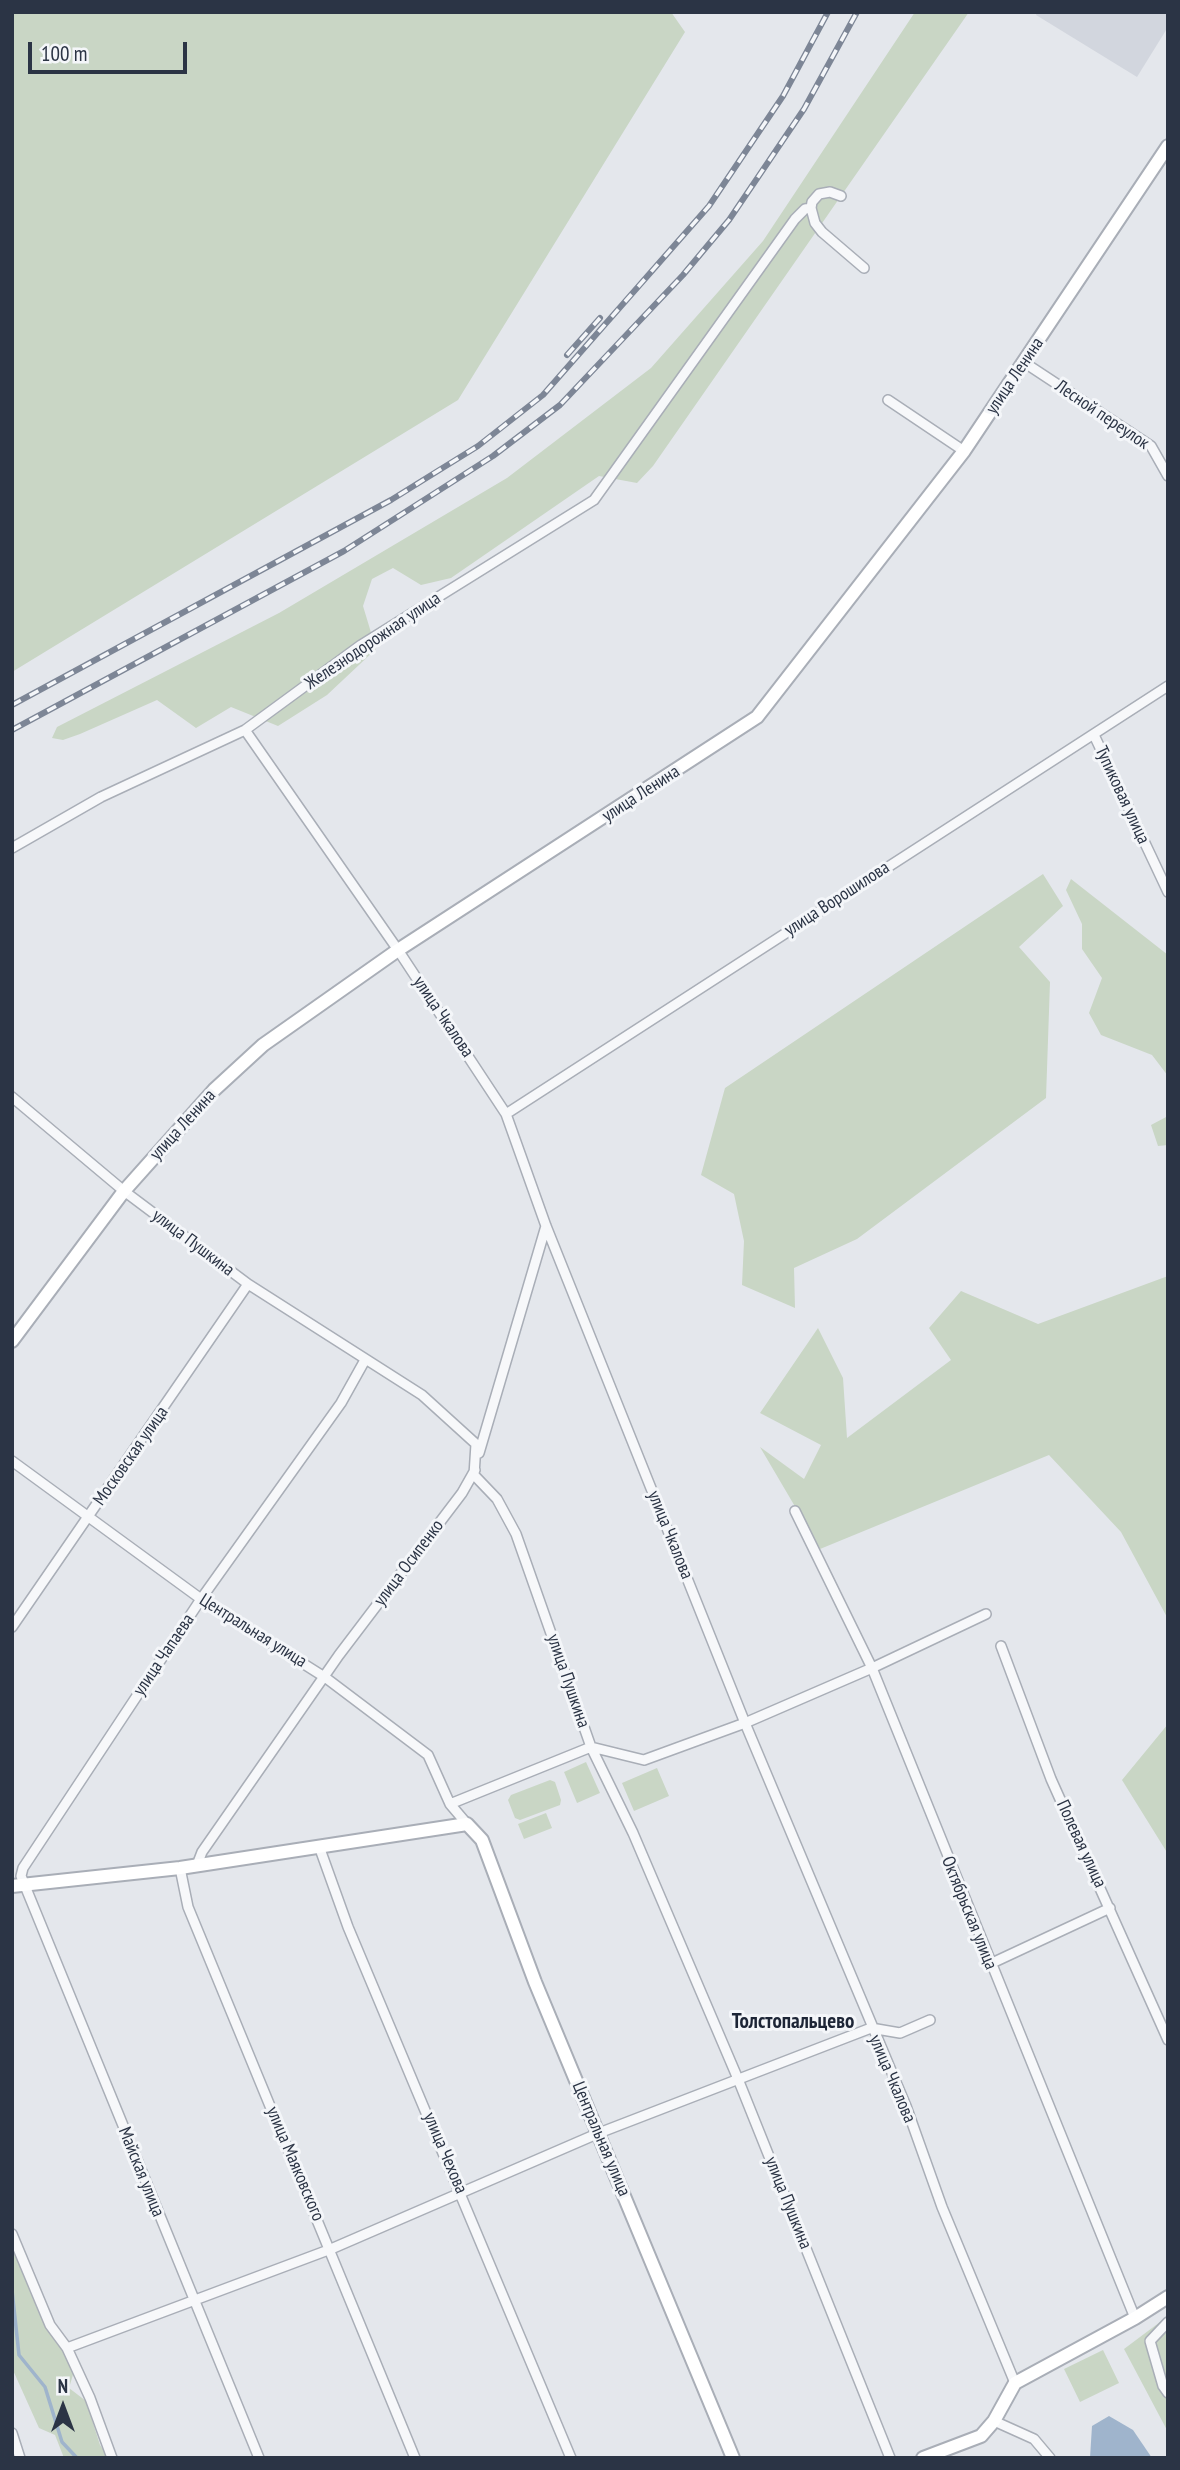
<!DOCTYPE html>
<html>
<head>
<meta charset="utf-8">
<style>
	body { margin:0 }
	#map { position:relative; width:1180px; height:2470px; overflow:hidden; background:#e4e7ec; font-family:"PT Sans Narrow",sans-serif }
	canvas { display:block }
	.frame { position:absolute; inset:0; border:14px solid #2b3445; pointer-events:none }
	.north { position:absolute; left:28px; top:2372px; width:70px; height:70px; -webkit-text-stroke:5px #f4f6f9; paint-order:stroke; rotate:0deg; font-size:19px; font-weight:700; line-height:28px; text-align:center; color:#2b3445 }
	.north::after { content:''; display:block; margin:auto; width:24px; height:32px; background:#2b3445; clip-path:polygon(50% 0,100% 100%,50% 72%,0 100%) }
	.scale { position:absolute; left:28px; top:42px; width:159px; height:32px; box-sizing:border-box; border:4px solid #2b3445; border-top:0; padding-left:9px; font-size:21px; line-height:24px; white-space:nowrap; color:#2b3445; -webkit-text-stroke:5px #f4f6f9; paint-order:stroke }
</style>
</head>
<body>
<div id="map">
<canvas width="1180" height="2470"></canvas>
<div class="frame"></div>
<div class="north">N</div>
<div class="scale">100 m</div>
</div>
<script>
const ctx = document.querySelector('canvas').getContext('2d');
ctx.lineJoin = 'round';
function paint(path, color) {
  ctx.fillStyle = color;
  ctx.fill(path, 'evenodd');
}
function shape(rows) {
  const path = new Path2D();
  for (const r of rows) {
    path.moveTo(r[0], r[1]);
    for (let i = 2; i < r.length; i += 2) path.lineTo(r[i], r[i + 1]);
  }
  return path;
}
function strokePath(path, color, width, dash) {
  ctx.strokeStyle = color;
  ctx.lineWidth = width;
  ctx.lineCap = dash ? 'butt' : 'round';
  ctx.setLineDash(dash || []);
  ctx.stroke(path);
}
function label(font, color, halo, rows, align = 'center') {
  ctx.font = font + ' "PT Sans Narrow",sans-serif';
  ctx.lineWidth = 6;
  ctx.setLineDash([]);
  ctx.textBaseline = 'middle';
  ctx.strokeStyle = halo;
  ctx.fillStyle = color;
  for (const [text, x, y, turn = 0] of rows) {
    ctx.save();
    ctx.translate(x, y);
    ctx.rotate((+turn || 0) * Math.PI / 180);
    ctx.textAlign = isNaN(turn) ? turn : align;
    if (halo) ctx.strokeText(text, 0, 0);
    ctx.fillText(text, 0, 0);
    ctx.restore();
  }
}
const built = shape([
	[1037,12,1168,12,1168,27,1137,77,1036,15]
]);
const green = shape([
	[12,12,671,12,685,32,458,400,12,672],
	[915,12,969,12,653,466,637,483,599,476,451,578,421,585,393,568,372,579,363,606,376,649,327,695,278,726,231,707,196,728,157,700,80,734,63,740,52,738,57,727,279,613,507,478,651,368,763,241],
	[1043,874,1063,906,1019,947,1050,982,1046,1098,857,1239,794,1268,795,1308,742,1285,744,1241,734,1194,701,1175,725,1088],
	[1071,879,1168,955,1168,1076,1152,1055,1101,1035,1089,1013,1102,978,1082,949,1082,924,1066,890],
	[1168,1116,1168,1145,1158,1146,1151,1125],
	[1168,1276,1168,1619,1121,1532,1049,1455,820,1549,760,1447,804,1479,821,1445,760,1413,818,1328,843,1378,847,1438,951,1360,929,1328,961,1291,1038,1324],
	[1168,1724,1168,1854,1122,1780],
	[586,1762,600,1793,577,1803,564,1772],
	[657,1768,669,1796,634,1811,622,1783],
	[550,1780,555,1782,561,1800,560,1805,520,1820,515,1818,508,1800,511,1795],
	[546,1813,552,1828,524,1839,518,1824],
	[12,2238,41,2292,75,2368,69,2388,86,2401,100,2445,109,2458,64,2458,55,2435,39,2428,12,2368],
	[1168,2316,1168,2432,1124,2349],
	[1103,2350,1119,2383,1080,2402,1064,2369]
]);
const water = shape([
	[1109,2416,1133,2430,1152,2458,1090,2458,1092,2426]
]);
const stream = shape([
	[12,2290,19,2355,45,2387,62,2442,77,2458]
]);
const street = shape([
	[811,208,815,223,822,232,864,268],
	[1025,363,1151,446,1168,476],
	[888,400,964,451],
	[245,730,398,950,506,1114,546,1226,745,1723,906,2106,942,2207,1015,2383],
	[1094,735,1168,892],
	[12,848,101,797,245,730,361,645,594,500,795,219,805,209,811,208,812,202,819,194,830,192,841,196],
	[12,1097,124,1191,248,1284,422,1395,476,1444,474,1475,497,1499,516,1534,591,1747,633,1833,738,2079,890,2458],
	[506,1114,1168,686],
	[479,1453,546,1226],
	[12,1461,201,1599,326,1678,428,1755,450,1804,467,1824],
	[795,1511,872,1668,1135,2318],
	[12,1627,248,1284],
	[1001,1646,1051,1779,1168,2040],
	[450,1804,591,1747,644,1760,745,1723,872,1668,986,1614],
	[320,1849,348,1927,571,2458],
	[197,1865,202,1852,339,1655,462,1493,475,1470],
	[180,1868,188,1907,415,2458],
	[990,1964,1110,1908],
	[12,2234,50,2325,67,2348,90,2398,112,2458],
	[1168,2322,1150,2341,1163,2386,1168,2393],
	[67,2348,331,2249,599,2133,871,2028,900,2033,930,2020],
	[994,2421,1034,2439,1050,2458],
	[12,2433,20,2458],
	[259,2458,21,1876,23,1868,201,1599,341,1403,365,1360]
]);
const secondary = shape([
	[12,1341,124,1191,214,1090,263,1045,398,950,757,717,964,451,1168,146],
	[12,1886,180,1868,467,1824,482,1840,535,1982,733,2458],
	[923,2458,981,2436,994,2421,1015,2383,1135,2318,1168,2297]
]);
const rail = shape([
	[567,355,600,318],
	[12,705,391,500,478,446,543,395,709,206,783,96,828,12],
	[12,730,344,551,493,456,560,405,683,275,729,220,804,109,857,12]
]);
const streetNames = [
	["улица Ленина",1015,376,-56],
	["Лесной переулок",1102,415,34],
	["Железнодорожная улица",373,641,-34],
	["улица Ленина",641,794,-33],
	["Тупиковая улица",1122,795,65],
	["улица Ворошилова",837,899,-33],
	["улица Чкалова",443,1017,56],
	["улица Ленина",183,1125,-48],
	["улица Пушкина",193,1243,37],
	["Московская улица",131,1456,-55],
	["улица Чкалова",670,1535,68],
	["улица Осипенко",409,1563,-53],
	["Центральная улица",253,1631,32],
	["улица Чапаева",164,1655,-56],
	["улица Пушкина",568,1681,71],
	["Полевая улица",1081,1844,65],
	["Октябрьская улица",969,1913,68],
	["улица Чкалова",892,2079,67],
	["Центральная улица",601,2139,67],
	["улица Чехова",445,2153,67],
	["улица Маяковского",295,2164,67],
	["Майская улица",141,2172,68],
	["улица Пушкина",788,2203,68]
];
const quarterNames = [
	["Толстопальцево",793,2022]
];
paint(built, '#d2d6de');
paint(green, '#c9d6c5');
paint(water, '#9fb4cc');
strokePath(stream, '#9fb4cc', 3.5);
strokePath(street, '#a9aeb7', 12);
strokePath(secondary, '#a9aeb7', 16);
strokePath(street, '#f7f8fa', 9);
strokePath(secondary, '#fff', 12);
strokePath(rail, '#7d8696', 6);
strokePath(rail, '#f4f6f9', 3.5, [10]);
label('18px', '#2b3445', '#f4f6f9', streetNames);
label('bold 21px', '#1d2536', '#f4f6f9', quarterNames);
</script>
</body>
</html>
